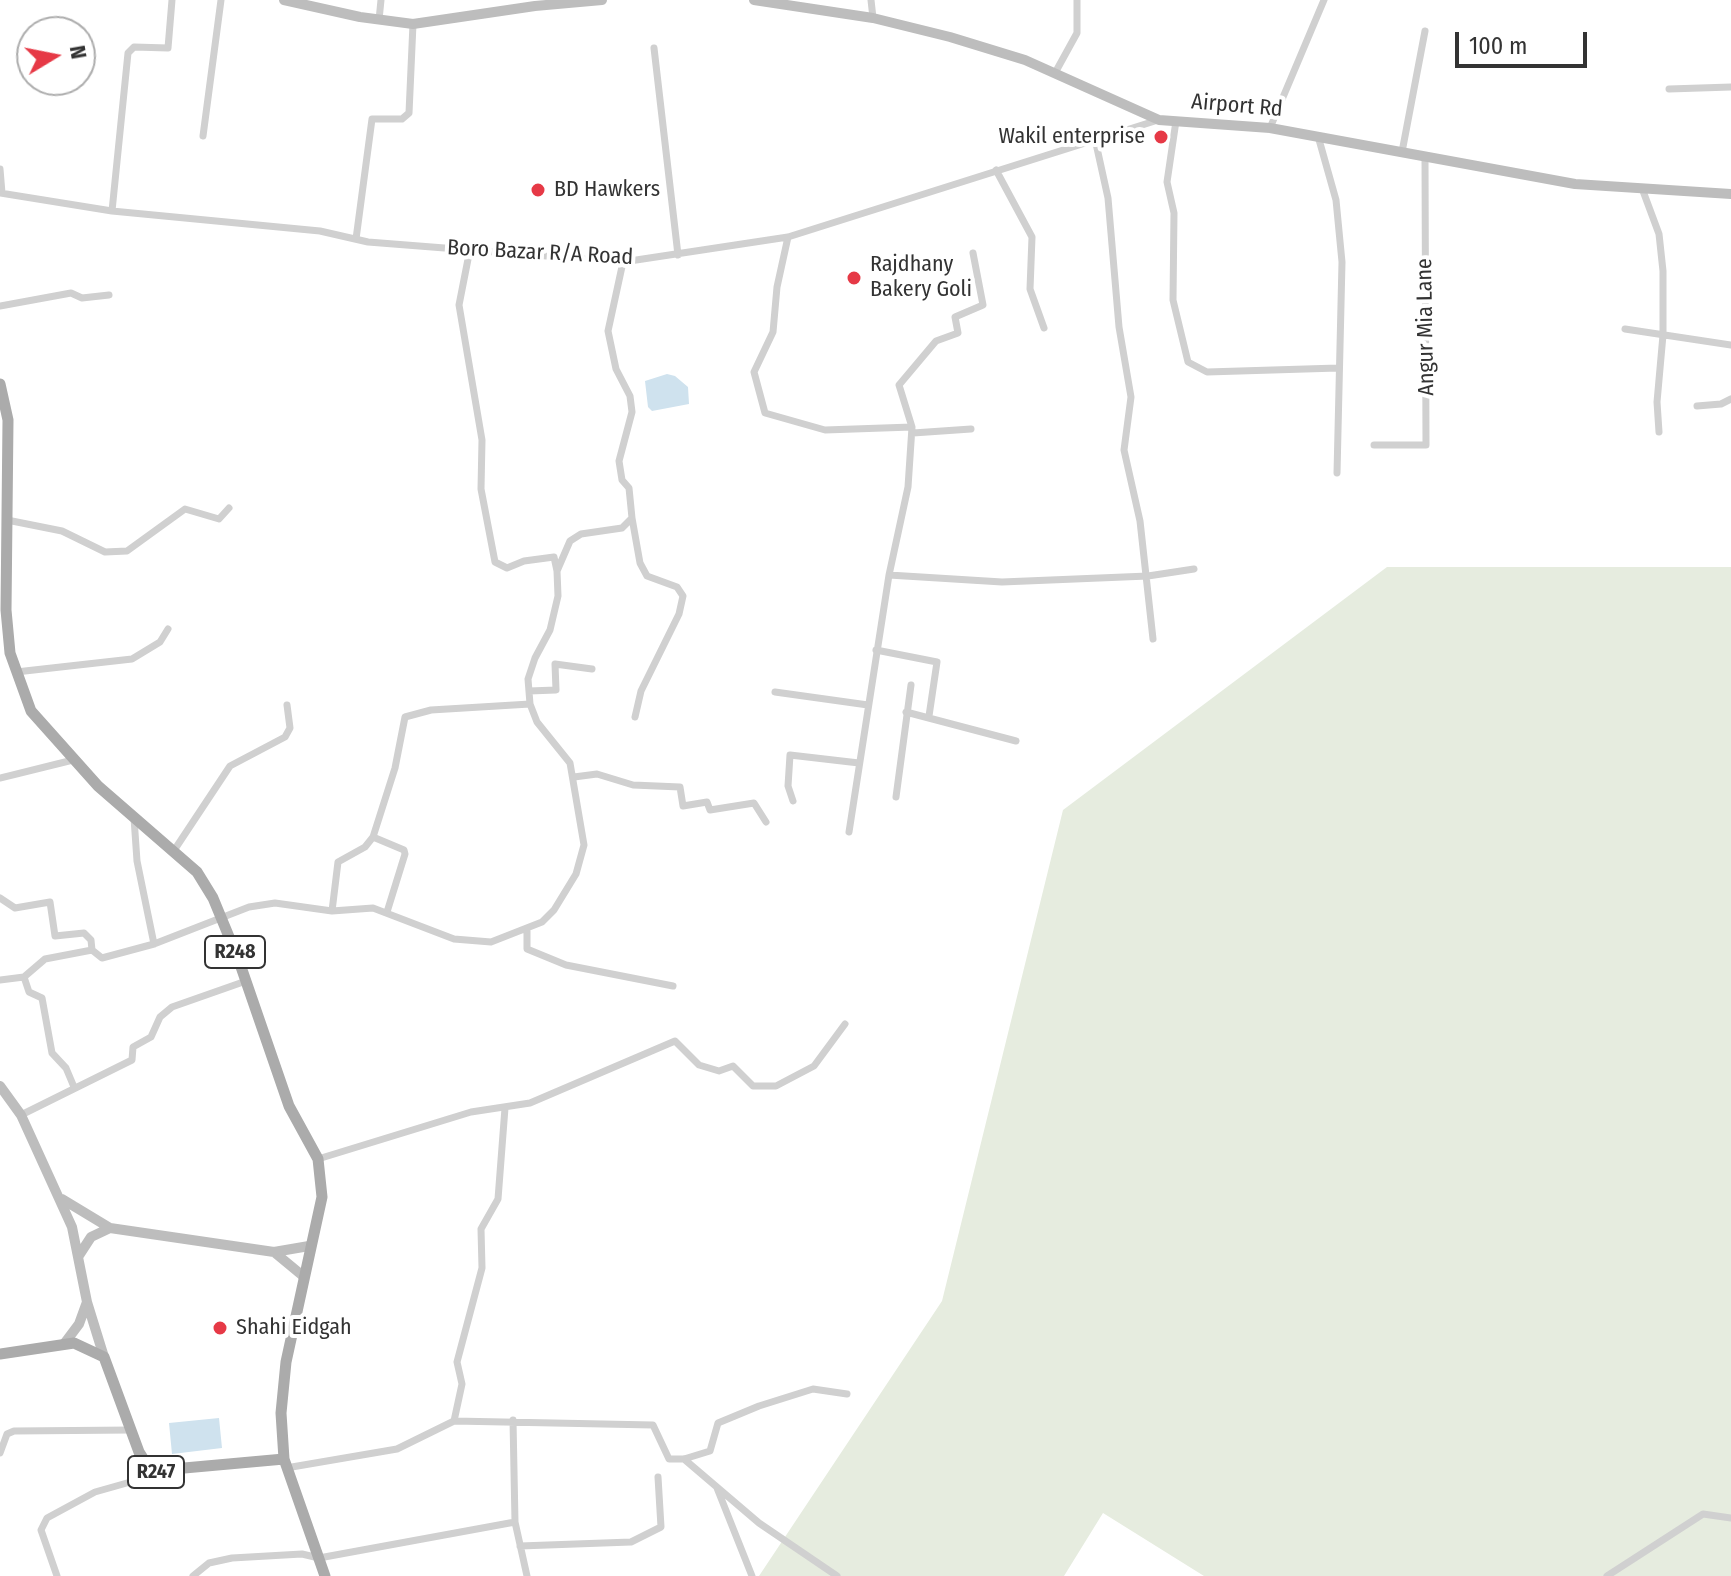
<!DOCTYPE html>
<html>
<head>
<meta charset="utf-8">
<style>
	body { margin:0 }
	#map { position:relative; width:1731px; height:1576px; overflow:hidden; background:#fff; font-family:"Fira Sans Condensed",sans-serif }
	canvas { display:block }
	.north { position:absolute; left:16px; top:16px; width:80px; height:80px; box-sizing:border-box; background:#fff; border:2px solid #adadad; border-radius:50%; rotate:80deg; font-size:22px; font-weight:700; line-height:32px; text-align:center; color:#333 }
	.north::after { content:''; display:block; margin:auto; width:28px; height:36px; background:#e63946; clip-path:polygon(50% 0,100% 100%,50% 72%,0 100%) }
	.scale { position:absolute; left:1455px; top:32px; width:132px; height:36px; box-sizing:border-box; border:4px solid #333; border-top:0; padding-left:10px; font-size:24px; line-height:28px; white-space:nowrap; color:#333; -webkit-text-stroke:6px #fff; paint-order:stroke }
</style>
</head>
<body>
<div id="map">
<canvas width="1731" height="1576"></canvas>
<div class="north">N</div>
<div class="scale">100 m</div>
</div>
<script>
const ctx = document.querySelector('canvas').getContext('2d');
ctx.lineJoin = 'round';
function paint(path, color) {
  ctx.fillStyle = color;
  ctx.fill(path, 'evenodd');
}
function shape(rows) {
  const path = new Path2D();
  for (const r of rows) {
    path.moveTo(r[0], r[1]);
    for (let i = 2; i < r.length; i += 2) path.lineTo(r[i], r[i + 1]);
  }
  return path;
}
function strokePath(path, color, width, dash) {
  ctx.strokeStyle = color;
  ctx.lineWidth = width;
  ctx.lineCap = dash ? 'butt' : 'round';
  ctx.setLineDash(dash || []);
  ctx.stroke(path);
}
function label(font, color, halo, rows, align = 'center') {
  ctx.font = font + ' "Fira Sans Condensed",sans-serif';
  ctx.lineWidth = 8;
  ctx.setLineDash([]);
  ctx.textBaseline = 'middle';
  ctx.strokeStyle = halo;
  ctx.fillStyle = color;
  for (const [text, x, y, turn = 0] of rows) {
    ctx.save();
    ctx.translate(x, y);
    ctx.rotate((+turn || 0) * Math.PI / 180);
    ctx.textAlign = isNaN(turn) ? turn : align;
    if (halo) ctx.strokeText(text, 0, 0);
    ctx.fillText(text, 0, 0);
    ctx.restore();
  }
}
const green = shape([
	[1387,567,1731,567,1731,1576,1204,1576,1103,1513,1064,1576,759,1576,942,1301,1063,810]
]);
const water = shape([
	[667,374,675,376,688,387,689,404,652,411,648,407,645,381],
	[219,1418,222,1448,172,1454,169,1423]
]);
const street = shape([
	[871,0,873,18],
	[379,20,381,0],
	[654,48,678,255],
	[1055,73,1077,33,1077,0],
	[1669,89,1731,87],
	[1176,121,1167,182,1174,213,1173,300,1188,362,1207,372,1338,368],
	[1270,128,1324,0],
	[203,136,221,0],
	[1318,136,1336,200,1342,262,1337,473],
	[1095,139,1108,198,1119,327,1131,397,1124,450,1140,521,1153,639],
	[1402,152,1425,31],
	[0,169,2,193],
	[996,170,1032,237,1030,289,1044,328],
	[1643,191,1659,234,1663,271,1663,335,1657,402,1659,432],
	[0,193,112,211,320,231,368,242,623,262,788,237,1158,120],
	[112,211,128,53,134,47,168,48,172,0],
	[788,237,777,287,773,332,754,372,765,413,825,430,912,427],
	[356,239,372,119,402,119,409,113,413,24],
	[470,249,459,305,482,440,481,489,495,562,507,568,524,561,554,557,557,571],
	[0,306,71,293,82,298,109,295],
	[1625,329,1731,345],
	[1697,406,1721,404,1731,399],
	[913,433,971,429],
	[1374,445,1426,445,1425,157],
	[632,518,640,563,647,576,677,587,683,596,679,614,641,691,635,717],
	[7,520,62,531,105,552,127,551,185,509,219,519,229,508],
	[889,575,1002,582,1148,576,1194,569],
	[876,650,937,662,929,716],
	[16,672,132,659,160,642,168,629],
	[529,691,556,690,555,664,592,669],
	[775,692,868,705],
	[906,712,1016,741],
	[574,777,597,774,633,785,680,787,683,806,707,802,710,810,754,803,766,822],
	[0,778,73,760],
	[896,797,911,685],
	[793,801,788,786,790,755,859,763],
	[134,818,137,861,154,944],
	[849,832,889,575,908,487,912,427,899,385,936,341,958,333,955,317,983,305,973,253],
	[175,849,230,766,285,737,290,728,287,705],
	[0,898,15,908,50,902,55,936,84,933,91,940,92,950],
	[332,911,338,862,365,847,373,837],
	[387,912,405,854,404,850,373,837,395,768,405,717,431,710,530,704],
	[527,929,527,949,566,965,673,986],
	[24,977,29,992,42,998,52,1053,66,1068,74,1087],
	[0,980,24,977,45,959,92,950,102,958,154,944,249,907,275,903,332,911,373,908,454,939,491,942,542,922,554,910,576,874,584,845,570,763,537,722,530,704,528,679,535,658,550,630,558,596,557,571,570,541,581,534,622,528,632,518,629,488,622,480,619,461,632,412,630,396,616,369,608,331,623,262],
	[21,1115,132,1060,133,1047,151,1037,160,1017,172,1007,246,981],
	[318,1159,471,1112,530,1103,675,1041,699,1065,719,1071,733,1066,753,1086,776,1086,814,1066,845,1024],
	[454,1421,462,1384,457,1362,482,1268,481,1229,498,1199,505,1108],
	[0,1453,7,1434,14,1431,132,1430],
	[684,1459,759,1523,837,1576],
	[286,1468,397,1449,454,1421,653,1425,669,1459,684,1459,710,1451,718,1423,759,1406,813,1389,847,1394],
	[717,1488,752,1576],
	[515,1522,527,1576],
	[520,1546,631,1542,661,1527,658,1477],
	[57,1576,41,1530,47,1518,95,1492,141,1479,151,1471],
	[193,1576,209,1563,232,1558,302,1554,319,1558,515,1522,513,1420],
	[1607,1576,1703,1514,1731,1518]
]);
const secondary = shape([
	[284,0,360,17,413,24,535,6,602,0],
	[754,0,873,18,950,37,1025,60,1159,120,1270,128,1575,184,1731,194],
	[0,1086,21,1115,72,1227,87,1302,104,1357],
	[62,1199,110,1228,274,1252,309,1246],
	[274,1252,303,1276],
	[78,1257,91,1237,110,1228],
	[64,1344,79,1324,87,1302]
]);
const primary = shape([
	[0,384,8,420,6,610,10,653,31,711,98,786,197,872,213,898,239,961,289,1106,318,1159,322,1197,286,1362,281,1413,284,1459,325,1576],
	[0,1354,74,1343,104,1357,139,1452,151,1471,284,1459]
]);
const markers = [
	[1161,137,8,"#e63946"],
	[538,190,8,"#e63946"],
	[854,278,8,"#e63946"],
	[220,1328,8,"#e63946"]
];
const shields = [
	[235,952,60],
	[156,1472,56]
];
const shieldNames = [
	["R248",235,952],
	["R247",156,1472]
];
const streetNames = [
	["Airport Rd",1237,106,5],
	["Boro Bazar R/A Road",540,253,3],
	["Angur Mia Lane",1426,327,-91]
];
const poiNames = [
	["Wakil enterprise",1145,137,"right"],
	["BD Hawkers",554,190],
	["Rajdhany",870,265],
	["Bakery Goli",870,290],
	["Shahi Eidgah",236,1328]
];
paint(green, '#e6ecdf');
paint(water, '#cfe2ee');
strokePath(street, '#d0d0d0', 7);
strokePath(secondary, '#bdbdbd', 10);
strokePath(primary, '#ababab', 11);
for (const [x, y, r, color] of markers) {
  const dot = new Path2D();
  dot.arc(x, y, r, 0, 2 * Math.PI);
  ctx.fillStyle = color;
  ctx.fill(dot);
  strokePath(dot, '#fff', 3);
}
for (const [x, y, w] of shields) {
  const box = new Path2D();
  box.roundRect(x - w / 2, y - 16, w, 32, 6);
  ctx.fillStyle = '#fff';
  ctx.fill(box);
  strokePath(box, '#333', 2);
}
label('bold 20px', '#333', null, shieldNames);
label('22px', '#333', '#fff', streetNames);
label('22px', '#333', '#fff', poiNames, 'left');
</script>
</body>
</html>
